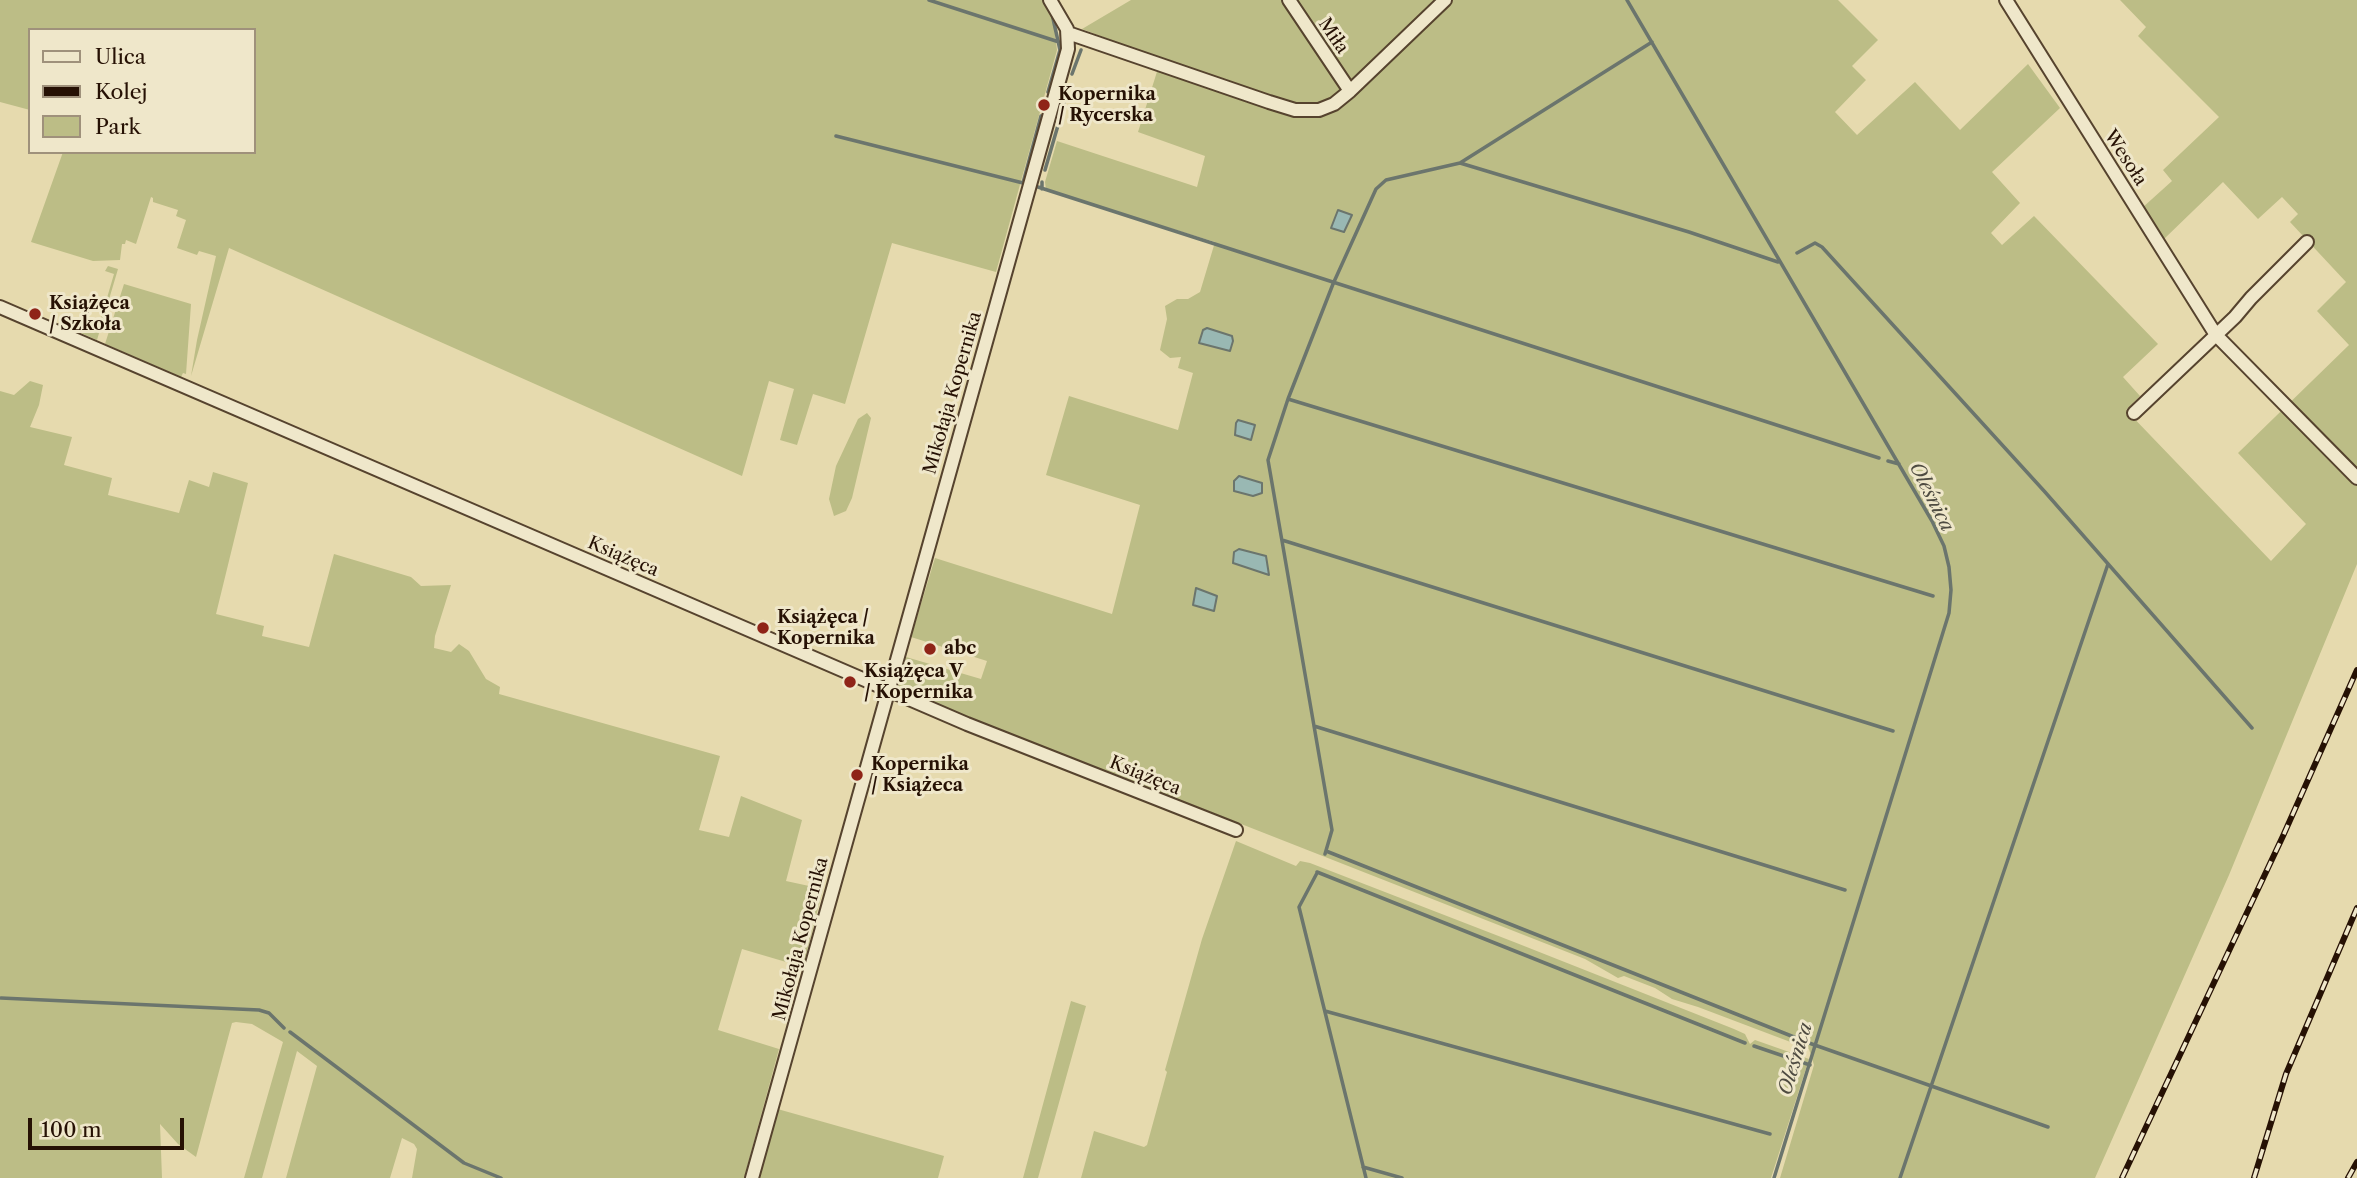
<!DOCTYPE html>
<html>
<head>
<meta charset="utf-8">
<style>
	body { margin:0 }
	#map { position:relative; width:2357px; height:1178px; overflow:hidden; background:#e6daae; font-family:"Libre Caslon Text",serif }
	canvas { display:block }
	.legend { position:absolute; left:28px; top:28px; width:228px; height:126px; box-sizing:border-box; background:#efe7ca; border:2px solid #9f917b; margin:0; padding:9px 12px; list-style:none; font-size:21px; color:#261104 }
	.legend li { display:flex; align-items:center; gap:14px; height:35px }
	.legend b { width:35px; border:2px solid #9f917b }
	.scale { position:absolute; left:28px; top:1118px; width:156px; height:32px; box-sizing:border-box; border:4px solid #261104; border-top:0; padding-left:9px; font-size:21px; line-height:24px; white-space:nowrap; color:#261104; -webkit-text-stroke:5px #efe7ca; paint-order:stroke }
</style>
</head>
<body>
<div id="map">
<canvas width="2357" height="1178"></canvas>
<ul class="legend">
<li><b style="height:9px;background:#efe7ca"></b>Ulica</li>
<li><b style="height:9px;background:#261104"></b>Kolej</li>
<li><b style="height:19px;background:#bcbd86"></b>Park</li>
</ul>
<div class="scale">100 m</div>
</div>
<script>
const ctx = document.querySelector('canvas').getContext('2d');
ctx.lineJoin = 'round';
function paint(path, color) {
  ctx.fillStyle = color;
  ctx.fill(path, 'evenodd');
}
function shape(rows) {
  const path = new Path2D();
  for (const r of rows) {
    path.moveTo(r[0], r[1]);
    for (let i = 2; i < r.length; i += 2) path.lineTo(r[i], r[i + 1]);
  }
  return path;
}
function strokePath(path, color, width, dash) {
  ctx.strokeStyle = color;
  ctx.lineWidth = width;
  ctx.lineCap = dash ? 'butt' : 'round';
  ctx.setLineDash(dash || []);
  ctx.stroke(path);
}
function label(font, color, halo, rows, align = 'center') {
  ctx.font = font + ' "Libre Caslon Text",serif';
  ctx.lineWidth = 6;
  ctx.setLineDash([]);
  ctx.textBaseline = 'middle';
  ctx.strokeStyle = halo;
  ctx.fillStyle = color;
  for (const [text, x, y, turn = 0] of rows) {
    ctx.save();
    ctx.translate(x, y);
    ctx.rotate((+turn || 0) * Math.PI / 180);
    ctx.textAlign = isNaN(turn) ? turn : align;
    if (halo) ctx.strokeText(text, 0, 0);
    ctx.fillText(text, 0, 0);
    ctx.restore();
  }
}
const green = shape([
	[0,0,1044,0,1052,12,1057,50,996,272,892,243,845,404,813,394,797,445,780,440,794,389,769,381,742,476,229,248,191,376,197,340,216,256,199,251,197,255,177,248,186,220,176,216,178,210,153,202,153,198,151,197,136,244,126,240,125,244,122,244,120,260,93,261,31,242,63,152,254,152,254,30,30,30,30,110,0,102],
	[1131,0,1838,0,1878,40,1852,66,1866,80,1835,112,1857,135,1915,82,1960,130,2028,64,2060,108,1992,172,2020,203,1991,233,2002,245,2034,216,2158,344,2123,377,2140,396,2126,410,2271,561,2306,524,2238,453,2349,345,2317,311,2346,282,2290,222,2298,214,2282,197,2258,219,2223,182,2164,239,2142,208,2172,181,2163,170,2219,117,2138,36,2146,27,2120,0,2357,0,2357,564,2229,875,2095,1178,1780,1178,1814,1065,1809,1049,1698,1007,1672,999,1655,988,1624,976,1618,978,1585,959,905,692,899,687,898,683,906,657,981,679,987,661,911,637,935,558,1112,614,1140,505,1046,475,1069,396,1178,430,1193,373,1178,368,1181,357,1170,358,1160,350,1167,319,1165,306,1177,299,1188,299,1200,292,1215,242,1046,190,1045,182,1057,141,1197,187,1205,156,1138,132,1161,59,1082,29],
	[108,266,118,269,97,340,65,326,67,320,97,332,114,274,105,271],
	[124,284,191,304,186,374,183,373,181,377,105,344],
	[30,381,43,385,39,405,30,427,72,437,64,465,112,478,108,495,179,513,189,480,209,487,213,472,248,483,216,614,264,626,262,636,309,647,334,554,411,577,421,586,451,585,435,636,434,648,451,652,459,644,469,651,486,679,500,687,499,694,720,756,699,830,729,837,741,796,802,820,786,881,823,889,803,967,742,949,718,1030,779,1049,744,1178,412,1178,417,1149,414,1144,402,1138,390,1178,286,1178,317,1066,297,1051,262,1178,244,1178,283,1042,252,1024,236,1022,232,1023,196,1157,178,1144,160,1124,162,1178,0,1178,0,391,14,395],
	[867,413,871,418,852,498,846,511,834,516,829,499,836,466,858,419],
	[1236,841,1296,866,1300,861,1310,863,1514,942,1734,1029,1745,1034,1750,1044,1755,1040,1809,1059,1771,1178,1081,1178,1094,1131,1144,1147,1147,1145,1167,1072,1165,1070,1202,939],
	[1071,1001,1086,1006,1038,1178,1023,1178],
	[774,1108,944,1156,938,1178,757,1178]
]);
const water = shape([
	[1338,210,1352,215,1344,232,1331,228,1338,210],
	[1207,328,1232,336,1233,341,1230,351,1199,343,1203,330,1207,328],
	[1238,420,1255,425,1251,440,1235,435,1236,423,1238,420],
	[1239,476,1262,483,1262,493,1253,496,1234,491,1234,481,1239,476],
	[1239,549,1266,556,1269,575,1233,563,1234,552,1239,549],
	[1196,588,1217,596,1214,611,1193,605,1196,588]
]);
const stream = shape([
	[929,0,1059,42],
	[1627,0,1932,521,1944,546,1949,567,1951,590,1949,613,1774,1178],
	[1072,74,1081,50],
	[1048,92,1060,50,1052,14],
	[1064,103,1068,87],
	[836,136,1023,183,1041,116],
	[1460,163,1689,232,1778,262],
	[1045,170,1059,122],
	[1038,187,1879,458],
	[1042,189,1042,182],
	[1797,253,1815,243,1822,247,2045,492,2252,728],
	[1288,399,1933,596],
	[1888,461,1899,464],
	[1282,540,1893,731],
	[1314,726,1845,890],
	[1326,851,1799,1039],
	[1325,854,1332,830,1268,460,1288,399,1333,284,1376,189,1386,180,1460,163,1652,42],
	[1317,872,1745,1043],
	[1317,873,1299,907,1366,1178],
	[1,998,259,1010,269,1013,284,1028],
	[1325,1011,1770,1134],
	[290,1032,464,1163,501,1178],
	[1809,1043,2048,1127],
	[1754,1046,1810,1065],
	[1363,1167,1402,1178],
	[1900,1178,2108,564]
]);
const minor = shape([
	[1289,0,1350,91],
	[2006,0,2216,335,2357,478],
	[1068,33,1269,102,1295,110,1319,110,1334,104,1350,91,1445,0],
	[0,307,967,724,1236,830],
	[2134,413,2235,317,2251,298,2307,242],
	[752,1178,1068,49,1067,29,1050,0]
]);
const rail = shape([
	[2122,1178,2283,836,2357,670],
	[2254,1178,2286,1074,2357,908],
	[2348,1178,2357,1162]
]);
const markers = [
	[1044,105,7,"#8f2418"],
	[35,314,7,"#8f2418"],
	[763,628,7,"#8f2418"],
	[930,649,7,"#8f2418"],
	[850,682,7,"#8f2418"],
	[857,775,7,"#8f2418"]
];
const streetNames = [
	["Miła",1333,36,56],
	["Wesoła",2125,158,57],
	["Mikołaja Kopernika",953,393,-74],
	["Książęca",623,557,23],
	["Książęca",1145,776,22],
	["Mikołaja Kopernika",801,939,-75]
];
const poiNames = [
	["Kopernika",1058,95],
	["/ Rycerska",1058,116],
	["Książęca",49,304],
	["/ Szkoła",49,325],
	["Książęca /",777,618],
	["Kopernika",777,639],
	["abc",944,649],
	["Książęca V",864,672],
	["/ Kopernika",864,693],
	["Kopernika",871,765],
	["/ Książeca",871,786]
];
const waterNames = [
	["Oleśnica",1931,497,63],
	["Oleśnica",1796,1059,-73]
];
paint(green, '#bcbd86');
paint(water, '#99b8b3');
strokePath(water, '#6b756d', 2);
strokePath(stream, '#6b756d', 3.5);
strokePath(minor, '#56432e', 16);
strokePath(minor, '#efe7ca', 12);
strokePath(rail, '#261104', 6);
strokePath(rail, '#efe7ca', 3.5, [10]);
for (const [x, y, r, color] of markers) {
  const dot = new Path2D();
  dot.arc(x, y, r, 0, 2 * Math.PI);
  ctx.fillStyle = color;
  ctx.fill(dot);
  strokePath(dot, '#efe7ca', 2.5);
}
label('18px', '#261104', '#efe7ca', streetNames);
label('bold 18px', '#261104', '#efe7ca', poiNames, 'left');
label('italic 19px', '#4e4b41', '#efe7ca', waterNames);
</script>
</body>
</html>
